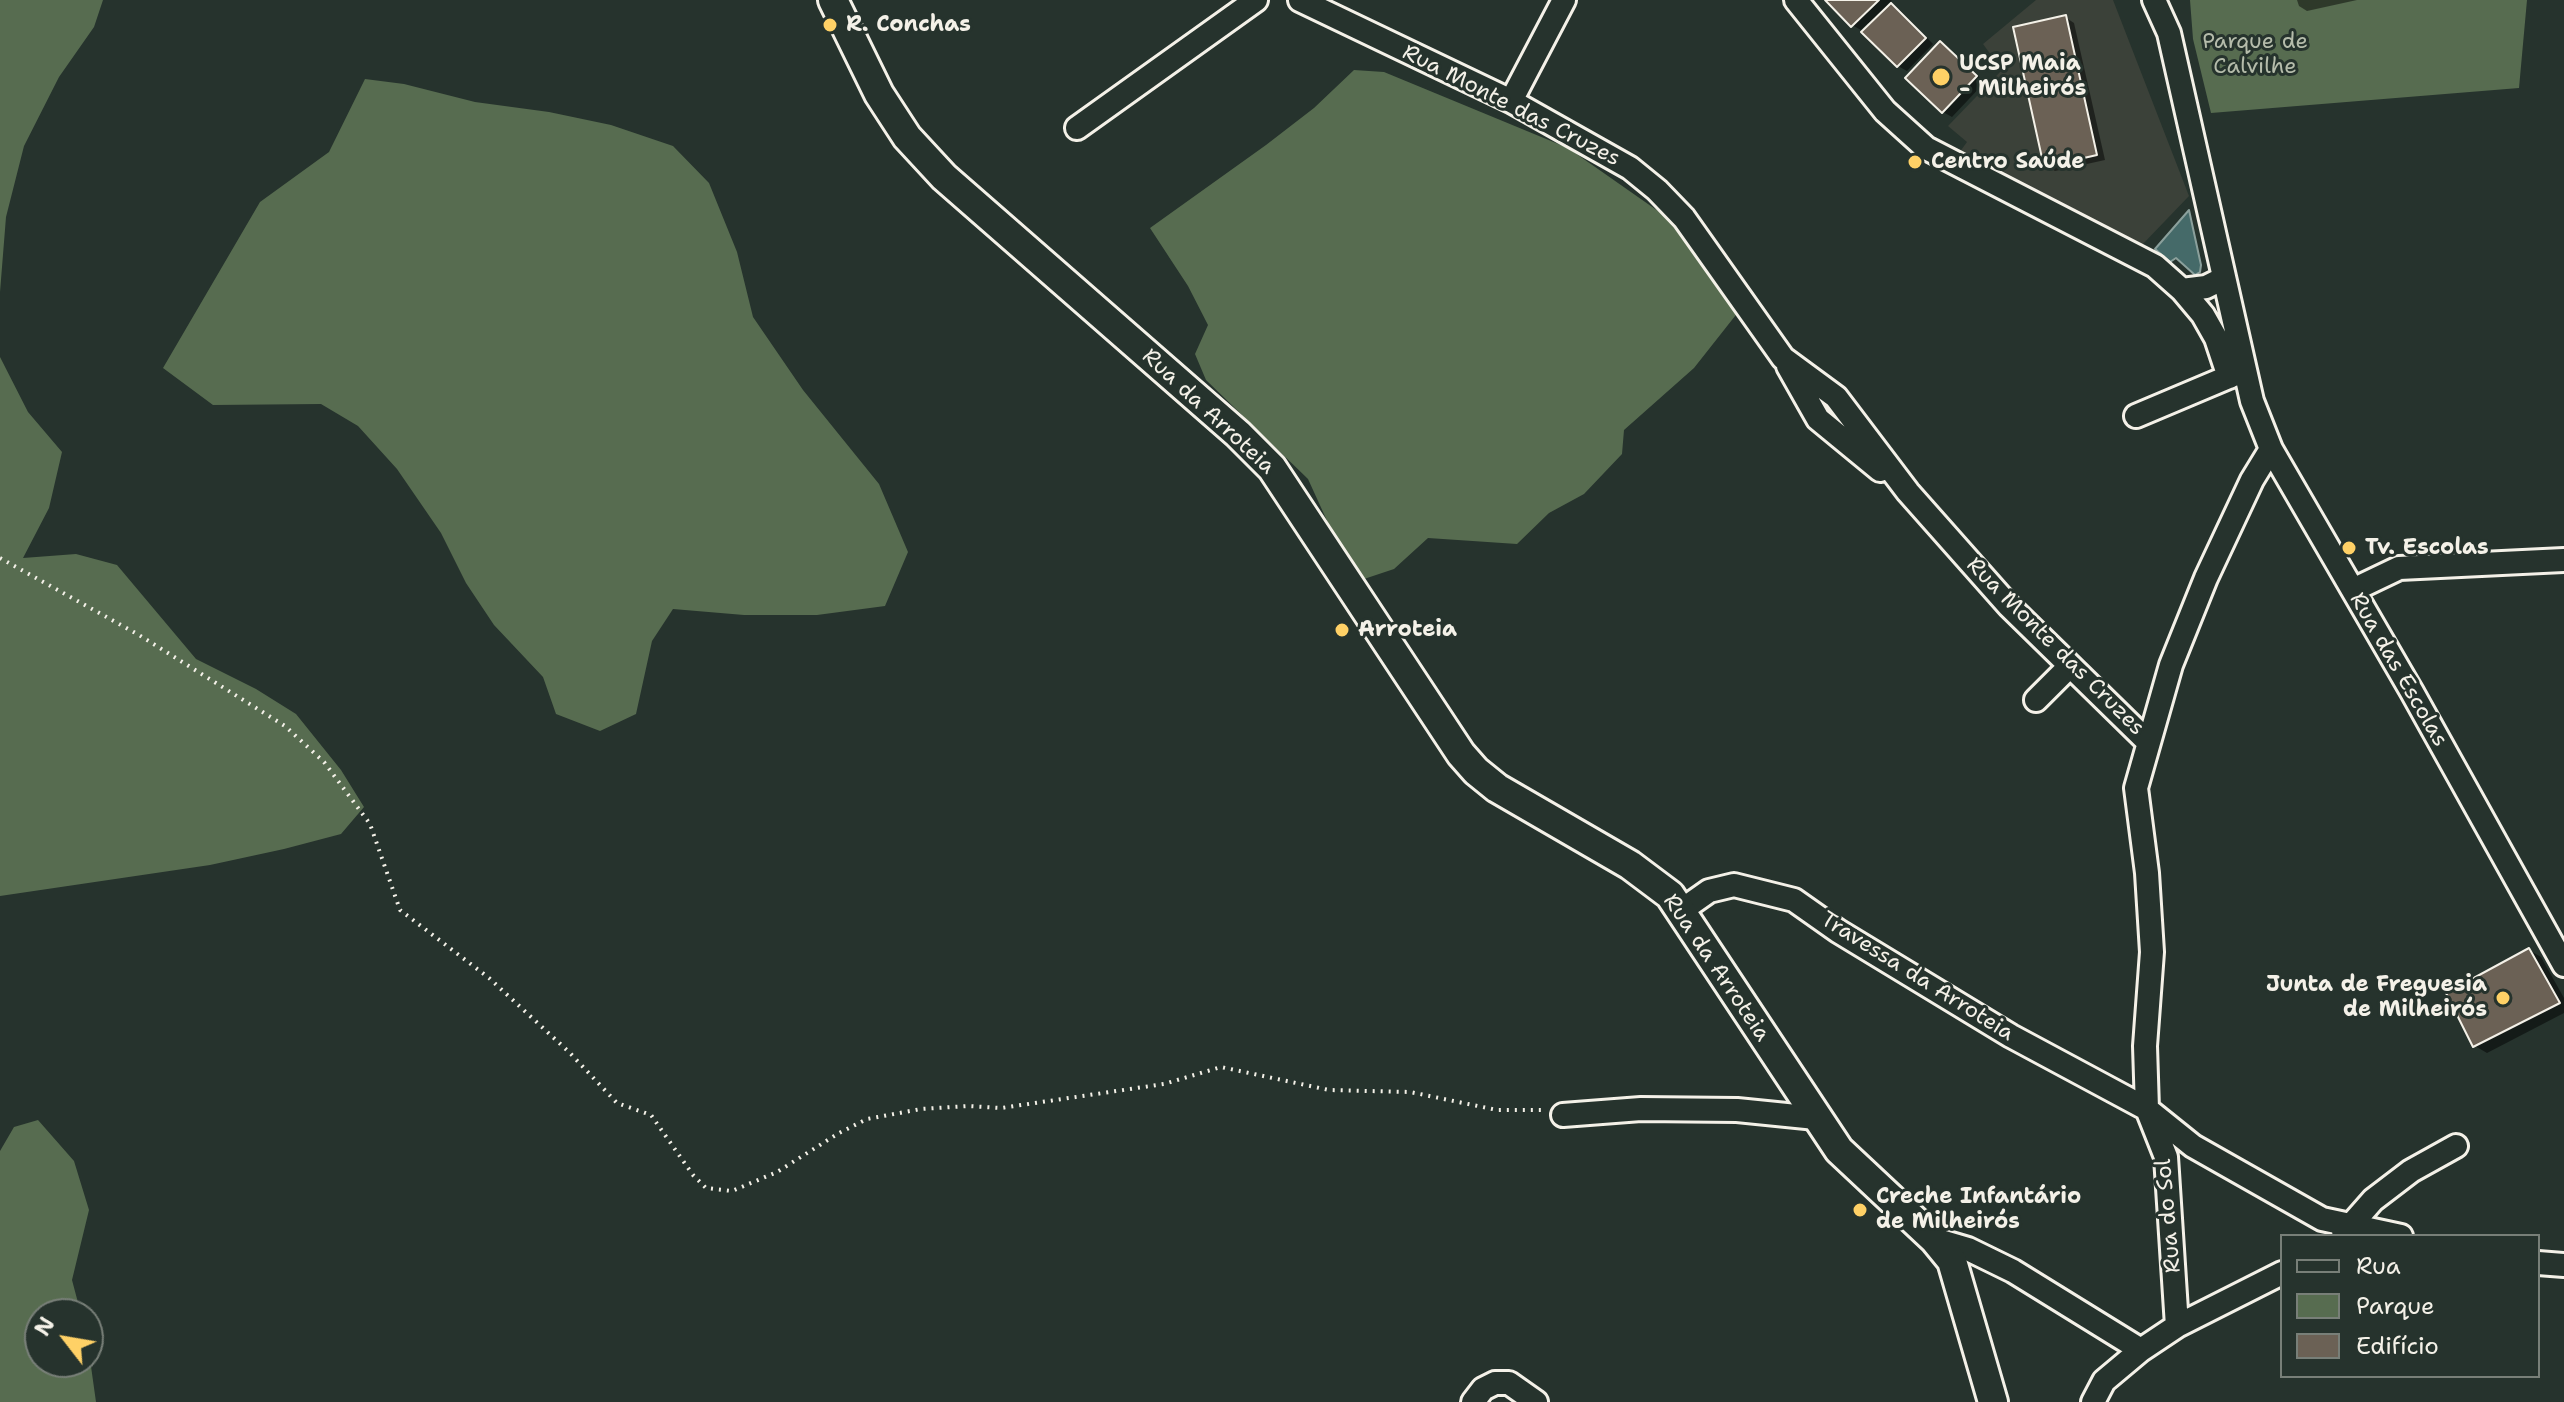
<!DOCTYPE html>
<html>
<head>
<meta charset="utf-8">
<style>
	body { margin:0 }
	#map { position:relative; width:2564px; height:1402px; overflow:hidden; background:#26332d; font-family:"Shantell Sans",sans-serif }
	canvas { display:block }
	.legend { position:absolute; left:2280px; top:1234px; width:260px; height:144px; box-sizing:border-box; background:#26332d; border:2px solid #787f78; margin:0; padding:10px 14px; list-style:none; font-size:24px; color:#f4f1e8 }
	.legend li { display:flex; align-items:center; gap:16px; height:40px }
	.legend b { width:40px; border:2px solid #787f78 }
	.north { position:absolute; left:24px; top:1298px; width:80px; height:80px; box-sizing:border-box; background:#26332d; border:2px solid #787f78; border-radius:50%; rotate:301deg; font-size:22px; font-weight:700; line-height:32px; text-align:center; color:#f4f1e8 }
	.north::after { content:''; display:block; margin:auto; width:28px; height:36px; background:#ffd166; clip-path:polygon(50% 0,100% 100%,50% 72%,0 100%) }
</style>
</head>
<body>
<div id="map">
<canvas width="2564" height="1402"></canvas>
<ul class="legend">
<li><b style="height:10px;background:#26332d"></b>Rua</li>
<li><b style="height:22px;background:#576c50"></b>Parque</li>
<li><b style="height:22px;background:#6b6155"></b>Edifício</li>
</ul>
<div class="north">N</div>
</div>
<script>
const ctx = document.querySelector('canvas').getContext('2d');
ctx.lineJoin = 'round';
function paint(path, color) {
  ctx.fillStyle = color;
  ctx.fill(path, 'evenodd');
}
function shape(rows) {
  const path = new Path2D();
  for (const r of rows) {
    path.moveTo(r[0], r[1]);
    for (let i = 2; i < r.length; i += 2) path.lineTo(r[i], r[i + 1]);
  }
  return path;
}
function strokePath(path, color, width, dash) {
  ctx.strokeStyle = color;
  ctx.lineWidth = width;
  ctx.lineCap = dash ? 'butt' : 'round';
  ctx.setLineDash(dash || []);
  ctx.stroke(path);
}
function label(font, color, halo, rows, align = 'center') {
  ctx.font = font + ' "Shantell Sans",sans-serif';
  ctx.lineWidth = 6;
  ctx.setLineDash([]);
  ctx.textBaseline = 'middle';
  ctx.strokeStyle = halo;
  ctx.fillStyle = color;
  for (const [text, x, y, turn = 0] of rows) {
    ctx.save();
    ctx.translate(x, y);
    ctx.rotate((+turn || 0) * Math.PI / 180);
    ctx.textAlign = isNaN(turn) ? turn : align;
    if (halo) ctx.strokeText(text, 0, 0);
    ctx.fillText(text, 0, 0);
    ctx.restore();
  }
}
const built = shape([
	[2036,0,2113,0,2189,196,2141,246,1959,153,1967,142,1948,126,2002,70,1983,44]
]);
const green = shape([
	[0,0,103,0,94,27,59,77,24,146,6,217,0,292],
	[2190,0,2527,0,2519,88,2211,113,2193,39],
	[1354,70,1384,72,1568,148,1688,232,1739,311,1694,368,1624,430,1622,454,1584,494,1549,513,1517,544,1428,538,1394,569,1355,582,1308,479,1206,380,1195,354,1208,325,1188,286,1150,228,1266,145,1314,108],
	[365,79,404,84,475,102,549,112,611,125,673,146,709,183,737,252,753,317,803,390,879,484,908,552,885,606,817,615,744,615,673,609,652,641,636,714,600,731,556,714,543,677,494,625,466,583,441,533,397,469,358,426,321,404,213,405,163,368,260,202,329,152],
	[0,346,0,357,28,412,62,452,49,508,23,558,76,554,117,565,196,659,256,689,296,714,341,770,364,807,341,834,284,849,210,865,0,896],
	[38,1120,74,1161,89,1210,72,1280,81,1314,40,1314,40,1362,88,1362,88,1345,96,1402,0,1402,0,1151,14,1127]
]);
const water = shape([
	[2189,210,2201,265,2200,272,2195,275,2176,258,2170,262,2155,249,2189,210]
]);
const shadow = shape([
	[1828,0,1892,0,1888,4,1900,10,1933,44,1907,71,1898,66,1868,23,1861,30,1852,25],
	[2297,0,2357,0,2307,11,2299,6],
	[2065,17,2074,23,2105,160,2055,171,2046,166],
	[1940,44,1985,82,1952,117,1943,112],
	[2529,950,2541,957,2564,998,2564,1013,2487,1053,2475,1046]
]);
const building = shape([
	[1825,0,1879,0,1851,27,1825,0],
	[1891,3,1926,38,1897,67,1861,32,1891,3],
	[2066,15,2097,155,2044,167,2013,27,2066,15],
	[1940,41,1977,76,1942,113,1905,78,1940,41],
	[2529,948,2560,1003,2473,1047,2446,993,2529,948]
]);
const path = shape([
	[0,558,139,635,285,726,324,762,370,824,400,910,489,978,569,1052,617,1103,651,1115,693,1175,706,1188,732,1191,777,1172,839,1133,867,1119,921,1109,968,1106,1001,1108,1164,1084,1221,1067,1329,1090,1410,1092,1497,1110,1544,1110]
]);
const minor = shape([
	[1300,0,1511,101,1630,168,1657,190,1684,218,1783,358,1836,397,1908,492,2009,606,2148,742],
	[1796,0,1885,111,1926,148,2155,266,2182,290,2206,287,2224,278],
	[2154,0,2169,33,2252,401,2271,449,2412,692,2564,965],
	[1511,101,1564,0],
	[1077,128,1256,0],
	[2182,290,2203,315,2216,338,2229,377],
	[1788,366,1818,419,1880,470],
	[2136,416,2245,370],
	[2353,590,2399,568,2564,560],
	[2036,700,2070,666],
	[1682,910,1709,891,1734,885,1794,900,1838,931,2011,1036,2147,1109,2193,1146,2322,1219,2401,1236],
	[1563,1115,1641,1109,1737,1110,1816,1118],
	[2343,1231,2351,1225,2373,1200,2411,1171,2456,1146],
	[1934,1239,1968,1249,2013,1271,2141,1350],
	[2538,1263,2564,1265],
	[2177,1326,2166,1157,2147,1109,2145,1046,2152,952,2147,873,2136,788,2171,665,2206,578,2252,480,2271,449],
	[1473,1402,1483,1389,1495,1383,1509,1383,1536,1402],
	[2093,1402,2104,1381,2141,1350,2177,1326,2282,1273]
]);
const major = shape([
	[833,0,879,94,907,137,944,177,1238,434,1272,468,1461,754,1476,771,1497,788,1630,865,1670,895,1839,1150,1934,1239,1952,1261,1993,1402]
]);
const markers = [
	[830,25,8,"#ffd166"],
	[1941,77,10,"#ffd166"],
	[1915,162,8,"#ffd166"],
	[2349,548,8,"#ffd166"],
	[1342,630,8,"#ffd166"],
	[2503,998,8,"#ffd166"],
	[1860,1210,8,"#ffd166"]
];
const poiNames = [
	["R. Conchas",846,25],
	["UCSP Maia",1959,64],
	["- Milheirós",1959,89],
	["Centro Saúde",1931,162],
	["Tv. Escolas",2365,548],
	["Arroteia",1358,630],
	["Junta de Freguesia",2487,985,"right"],
	["de Milheirós",2487,1010,"right"],
	["Creche Infantário",1876,1197],
	["de Milheirós",1876,1222]
];
const parkNames = [
	["Parque de",2255,42],
	["Calvilhe",2255,67]
];
const streetNames = [
	["Rua Monte das Cruzes",1511,106,27],
	["Rua da Arroteia",1208,412,43],
	["Rua Monte das Cruzes",2055,647,45],
	["Rua das Escolas",2398,670,60],
	["Rua da Arroteia",1716,968,56],
	["Travessa da Arroteia",1917,977,32],
	["Rua do Sol",2169,1216,-95]
];
paint(built, '#3b4139');
paint(green, '#576c50');
paint(water, '#456a69');
strokePath(water, '#8ba09c', 2);
paint(shadow, '#0007');
paint(building, '#6b6155');
strokePath(building, '#f4f1e8', 2);
strokePath(minor, '#f4f1e8', 28);
strokePath(major, '#f4f1e8', 34);
strokePath(path, '#f4f1e8', 4, [2, 6]);
strokePath(minor, '#26332d', 22);
strokePath(major, '#26332d', 28);
for (const [x, y, r, color] of markers) {
  const dot = new Path2D();
  dot.arc(x, y, r, 0, 2 * Math.PI);
  ctx.fillStyle = color;
  ctx.fill(dot);
  strokePath(dot, '#26332d', 3);
}
label('bold 22px', '#f4f1e8', '#26332d', poiNames, 'left');
label('22px', '#b5bcab', '#26332d', parkNames);
label('22px', '#f4f1e8', '#26332d', streetNames);
</script>
</body>
</html>
